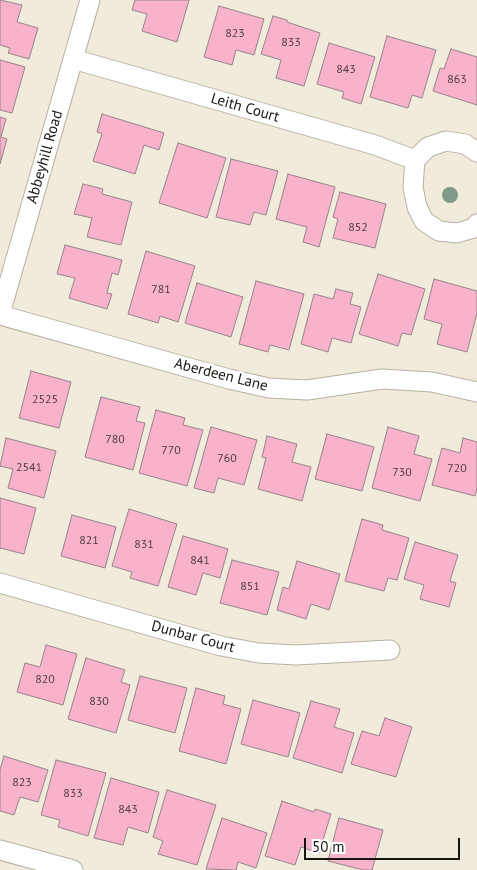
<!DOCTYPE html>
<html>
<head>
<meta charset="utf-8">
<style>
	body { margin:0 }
	#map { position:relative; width:477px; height:870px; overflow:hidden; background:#f1ebdb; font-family:"PT Sans",sans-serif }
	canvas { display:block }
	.scale { position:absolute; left:304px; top:838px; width:156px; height:22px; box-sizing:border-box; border:2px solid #181611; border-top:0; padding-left:6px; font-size:15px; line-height:18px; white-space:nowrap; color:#181611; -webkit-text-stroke:4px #fff; paint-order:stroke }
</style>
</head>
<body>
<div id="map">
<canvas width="477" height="870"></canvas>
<div class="scale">50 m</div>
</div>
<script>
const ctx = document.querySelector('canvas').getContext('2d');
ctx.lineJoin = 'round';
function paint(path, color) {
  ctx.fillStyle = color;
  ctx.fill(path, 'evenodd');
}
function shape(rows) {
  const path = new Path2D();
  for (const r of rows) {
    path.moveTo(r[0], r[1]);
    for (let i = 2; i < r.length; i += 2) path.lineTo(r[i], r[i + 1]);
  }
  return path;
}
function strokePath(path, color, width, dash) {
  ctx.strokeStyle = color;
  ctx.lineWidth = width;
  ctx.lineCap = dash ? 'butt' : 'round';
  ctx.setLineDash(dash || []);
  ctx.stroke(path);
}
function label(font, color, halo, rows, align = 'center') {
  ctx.font = font + ' "PT Sans",sans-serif';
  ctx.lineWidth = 5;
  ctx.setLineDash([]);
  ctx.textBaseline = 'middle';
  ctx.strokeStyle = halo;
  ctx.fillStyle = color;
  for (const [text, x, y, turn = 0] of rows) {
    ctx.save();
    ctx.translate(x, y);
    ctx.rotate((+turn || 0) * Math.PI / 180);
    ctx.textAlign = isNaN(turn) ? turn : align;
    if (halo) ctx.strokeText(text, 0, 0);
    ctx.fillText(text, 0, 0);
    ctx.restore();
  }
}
const building = shape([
	[0,0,22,5,17,22,38,28,29,59,8,53,10,48,0,45,0,0],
	[135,0,189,0,177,42,142,31,147,14,132,10,135,0],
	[219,6,264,19,254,55,236,50,232,65,204,57,219,6],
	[273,16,287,20,287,22,320,33,304,86,276,78,281,60,261,54,273,16],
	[387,36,436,50,422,98,412,95,408,108,370,97,387,36],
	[329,43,375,57,361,104,342,98,344,92,317,84,329,43],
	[451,49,477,57,477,105,433,91,440,68,444,69,451,49],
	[0,60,25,67,12,113,0,110,0,60],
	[102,114,164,133,159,150,144,145,135,174,93,161,102,134,97,132,102,114],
	[0,117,6,119,1,137,7,139,0,164,0,117],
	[178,143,226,158,207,218,159,203,178,143],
	[231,159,278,171,266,215,254,212,250,225,216,217,231,159],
	[288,174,335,187,319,247,303,242,307,227,276,219,288,174],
	[83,184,103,189,102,194,132,202,121,245,87,237,92,218,74,214,83,184],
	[340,192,386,204,375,248,333,238,338,219,333,217,340,192],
	[65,245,122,260,118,275,112,273,107,293,112,294,107,309,69,298,75,278,57,274,65,245],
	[146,251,195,266,178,322,160,316,158,323,128,314,146,251],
	[378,274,425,289,411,335,402,333,398,346,359,334,378,274],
	[434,279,477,291,477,313,467,352,437,344,442,324,424,319,434,279],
	[256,281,304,294,289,350,270,345,268,352,239,344,256,281],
	[197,283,243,297,231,337,185,323,197,283],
	[336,289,353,293,350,304,361,307,351,343,332,338,328,352,301,344,314,294,333,299,336,289],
	[31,371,71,382,59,428,19,418,31,371],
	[101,397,140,407,136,421,145,423,133,470,85,457,101,397],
	[156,410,185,418,183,425,203,430,187,486,139,473,156,410],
	[211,427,257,440,244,485,218,478,214,493,194,488,211,427],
	[388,427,419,436,414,454,432,459,420,501,372,488,388,427],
	[327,434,374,447,362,491,315,479,327,434],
	[267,436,297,444,292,462,311,467,302,501,258,489,266,458,262,457,267,436],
	[6,438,56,451,44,498,8,488,13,469,0,466,6,438],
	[463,438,477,442,477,488,475,496,432,485,442,448,460,453,463,438],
	[0,498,36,508,24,554,0,548,0,498],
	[129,509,177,524,158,586,130,578,132,572,112,566,129,509],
	[72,515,116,527,105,568,61,556,72,515],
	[362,519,383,525,382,530,409,538,397,580,388,578,384,591,345,581,362,519],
	[183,536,228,549,220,578,203,573,196,595,168,587,183,536],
	[415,542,458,555,450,581,456,583,449,607,420,599,424,585,404,579,415,542],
	[232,560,279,572,267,615,220,603,232,560],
	[297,561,340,574,329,610,311,604,306,619,277,610,283,587,289,589,297,561],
	[46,645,77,654,63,705,17,692,25,663,40,667,46,645],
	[86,658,125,670,121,682,130,685,116,733,68,719,86,658],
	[140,676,187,688,175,733,128,720,140,676],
	[196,688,225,696,223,704,241,709,226,764,179,751,196,688],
	[253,700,300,713,288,757,241,744,253,700],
	[311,701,340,709,334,727,354,733,342,773,293,758,311,701],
	[385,718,412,727,396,777,351,764,362,731,379,736,385,718],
	[4,756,48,770,38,802,20,797,14,815,0,811,0,770,4,756],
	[56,760,106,773,88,836,58,827,60,820,41,815,56,760],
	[111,778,159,792,148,833,128,827,123,845,94,838,111,778],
	[167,790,216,805,197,865,158,854,163,841,153,837,167,790],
	[282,801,314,812,315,809,331,814,319,853,301,847,295,865,265,856,282,801],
	[222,818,267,833,256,868,238,862,236,870,206,869,222,818],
	[339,818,383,830,372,870,363,870,328,861,339,818]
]);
const minor = shape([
	[73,59,375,145,415,160],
	[477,152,465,144,446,141,428,147,415,160,413,187,417,207,424,221,439,231,457,233,474,228,477,224],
	[0,314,90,0],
	[0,315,229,379,269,388,307,390,382,379,432,382,477,392],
	[0,583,221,646,259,653,296,655,390,650],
	[0,850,73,870]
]);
const trees = [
	[450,195]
];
const numberNames = [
	["823",235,34],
	["833",291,43],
	["843",346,70],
	["863",457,80],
	["852",358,228],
	["781",161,290],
	["2525",45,400],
	["780",115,440],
	["770",171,451],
	["760",227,459],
	["2541",29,468],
	["720",457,469],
	["730",402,473],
	["821",89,541],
	["831",144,545],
	["841",200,561],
	["851",250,587],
	["820",45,680],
	["830",99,702],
	["823",22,783],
	["833",73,794],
	["843",128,810]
];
const streetNames = [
	["Leith Court",245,108,16],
	["Abbeyhill Road",45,157,-74],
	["Aberdeen Lane",221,375,14],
	["Dunbar Court",193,637,15]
];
paint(building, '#f8b2cb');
strokePath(building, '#95848a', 1);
strokePath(minor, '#b7b1a2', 21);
strokePath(minor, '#fff', 19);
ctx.fillStyle = '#7f9b87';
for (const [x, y] of trees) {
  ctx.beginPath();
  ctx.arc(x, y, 8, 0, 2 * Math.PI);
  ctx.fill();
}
label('12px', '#503d40', null, numberNames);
label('15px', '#181611', '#fff', streetNames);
</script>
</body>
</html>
